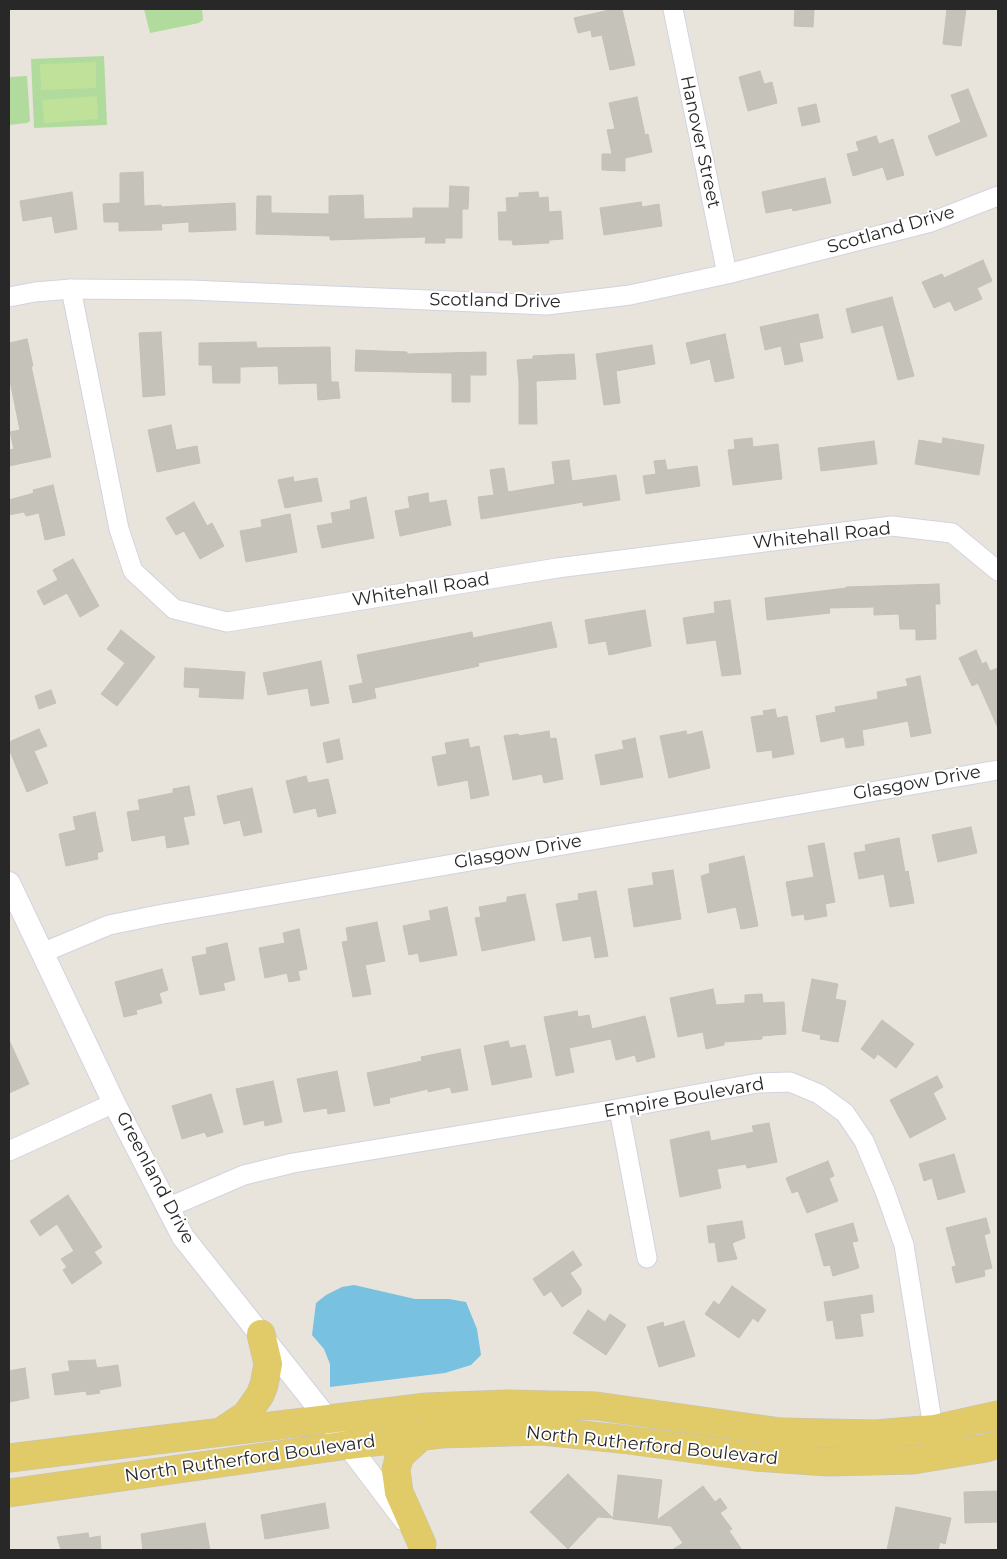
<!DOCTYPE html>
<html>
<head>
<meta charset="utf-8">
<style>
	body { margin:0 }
	#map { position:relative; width:1007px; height:1559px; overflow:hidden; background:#e9e4db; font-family:Montserrat,sans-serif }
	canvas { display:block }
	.frame { position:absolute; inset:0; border:10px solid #282828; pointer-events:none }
</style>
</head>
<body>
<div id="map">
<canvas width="1007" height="1559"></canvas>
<div class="frame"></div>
</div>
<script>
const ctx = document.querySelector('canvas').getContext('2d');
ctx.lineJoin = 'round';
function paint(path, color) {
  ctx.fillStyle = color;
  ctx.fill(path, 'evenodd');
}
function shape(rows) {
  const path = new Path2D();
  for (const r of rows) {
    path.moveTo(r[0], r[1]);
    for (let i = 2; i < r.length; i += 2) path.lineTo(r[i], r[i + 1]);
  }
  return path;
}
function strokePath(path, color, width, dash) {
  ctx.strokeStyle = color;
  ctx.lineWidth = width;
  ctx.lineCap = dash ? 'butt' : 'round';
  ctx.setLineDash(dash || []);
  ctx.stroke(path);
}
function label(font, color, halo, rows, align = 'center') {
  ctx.font = font + ' Montserrat,sans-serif';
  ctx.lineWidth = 4;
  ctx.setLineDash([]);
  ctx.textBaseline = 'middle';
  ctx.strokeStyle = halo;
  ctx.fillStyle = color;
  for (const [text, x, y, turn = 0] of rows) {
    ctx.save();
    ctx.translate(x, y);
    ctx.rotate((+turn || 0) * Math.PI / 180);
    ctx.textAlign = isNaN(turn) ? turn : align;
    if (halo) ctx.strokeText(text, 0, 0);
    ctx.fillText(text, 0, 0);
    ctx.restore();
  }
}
const green = shape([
	[144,9,202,9,203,20,199,23,150,33],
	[104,56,107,125,34,128,31,59],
	[27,76,30,121,27,123,9,125,9,77]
]);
const pitch = shape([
	[96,62,96,88,41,90,40,64],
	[97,96,98,119,44,123,42,100]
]);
const water = shape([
	[354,1285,415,1299,449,1299,466,1302,477,1329,481,1355,471,1365,445,1373,330,1387,330,1364,324,1349,312,1335,316,1303,326,1295,342,1287]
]);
const building = shape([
	[614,9,622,9,635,65,610,70,602,35,592,37,591,30,578,33,574,18,614,9],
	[795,9,814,9,813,27,794,26,795,9],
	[947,9,966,9,961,46,943,44,947,9],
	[760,71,764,84,772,82,777,103,748,111,739,77,760,71],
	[968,89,987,136,936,156,928,136,961,122,951,95,968,89],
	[637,97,645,135,648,134,652,152,625,158,625,171,602,170,602,154,612,154,607,130,615,129,609,103,637,97],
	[816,104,820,122,802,126,798,108,816,104],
	[876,136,879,144,893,139,904,175,887,180,883,167,853,176,847,154,859,151,856,142,876,136],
	[143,172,144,206,161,205,161,207,235,203,236,230,189,232,189,222,161,224,162,230,119,231,119,222,104,222,103,204,120,203,120,173,143,172],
	[825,178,831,203,793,211,792,208,766,213,762,192,825,178],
	[450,186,469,187,468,209,462,209,462,238,445,238,445,243,425,243,426,237,330,240,330,236,256,234,257,196,271,196,271,213,329,214,329,196,363,195,364,219,413,218,413,208,449,208,450,186],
	[72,192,77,229,55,233,52,216,23,221,20,201,72,192],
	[538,192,539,198,548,197,549,212,561,211,563,239,549,240,549,243,513,245,512,240,499,240,498,212,507,212,506,198,519,197,519,193,538,192],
	[641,202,642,207,659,204,662,226,604,235,600,208,641,202],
	[983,260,992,281,977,288,982,299,955,311,950,301,934,308,922,282,942,274,944,278,983,260],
	[892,297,914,376,898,380,883,325,852,333,846,309,892,297],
	[818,314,823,338,799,343,803,361,785,365,781,346,765,350,760,327,818,314],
	[161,332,165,395,143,397,139,333,161,332],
	[725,334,734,378,715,382,710,359,691,364,686,343,725,334],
	[27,339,33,366,31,366,51,457,9,466,9,450,14,449,10,432,20,430,9,376,9,343,27,339],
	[256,342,257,348,330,347,331,382,338,382,340,398,318,400,317,383,279,384,278,366,240,367,240,383,213,383,212,365,199,365,199,343,256,342],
	[652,345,655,364,616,371,620,403,604,405,596,354,652,345],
	[356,350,407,352,407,354,486,352,486,375,470,375,470,402,452,402,452,373,355,371,356,350],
	[574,354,576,379,536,381,537,424,519,424,519,382,517,360,533,359,533,356,574,354],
	[171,425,176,450,197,446,200,463,157,472,148,430,171,425],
	[752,438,753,447,778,444,782,479,733,485,728,450,735,449,734,440,752,438],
	[943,438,984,445,979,475,915,464,919,440,942,444,943,438],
	[874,441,877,464,821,471,818,448,874,441],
	[569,460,572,481,616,475,620,500,583,506,583,502,481,519,478,497,494,495,490,470,504,468,508,492,555,484,552,462,569,460],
	[665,460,667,470,697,466,700,486,646,494,643,476,656,474,654,461,665,460],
	[293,477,294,482,317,478,322,501,285,508,278,480,293,477],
	[53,485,65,535,45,540,39,513,26,516,24,512,9,515,9,500,34,493,33,490,53,485],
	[428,493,429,503,446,500,451,525,400,536,395,511,410,508,408,497,428,493],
	[366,497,374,538,322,548,317,526,333,523,331,513,351,509,350,501,366,497],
	[194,502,207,526,212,523,224,546,200,559,184,531,176,535,166,518,194,502],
	[290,514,297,552,246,562,240,531,262,527,261,520,290,514],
	[73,559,99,606,80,617,67,593,44,605,37,591,58,580,53,570,73,559],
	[939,584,940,604,935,604,936,639,916,640,916,629,900,629,899,614,874,615,874,607,829,608,830,613,767,620,765,598,846,588,846,587,939,584],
	[730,600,741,674,722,676,716,640,687,644,683,618,715,613,714,602,730,600],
	[645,610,651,646,609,655,606,641,589,644,585,620,645,610],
	[551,622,557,647,478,663,479,666,374,688,376,698,353,703,349,686,363,683,357,655,472,632,473,638,551,622],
	[121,630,155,657,117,706,101,694,125,663,107,649,121,630],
	[976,650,982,664,986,662,990,671,998,668,998,728,978,683,972,686,959,658,976,650],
	[321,661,329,703,311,706,308,688,268,695,263,673,321,661],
	[185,668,245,672,243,699,199,697,200,688,184,687,185,668],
	[920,676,931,733,911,737,908,721,862,730,864,745,846,748,844,737,821,742,816,716,836,712,835,707,878,699,877,692,908,686,906,679,920,676],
	[51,690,56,703,39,709,35,696,51,690],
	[775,709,777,718,787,716,794,754,773,758,772,750,757,752,751,717,764,715,763,711,775,709],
	[39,729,47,746,34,751,48,783,27,792,9,749,9,742,39,729],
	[549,731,550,739,556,738,563,779,544,783,542,774,513,780,504,736,518,734,519,736,549,731],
	[686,731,687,735,702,731,710,768,669,778,660,736,686,731],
	[635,738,643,777,601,785,595,755,624,749,622,741,635,738],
	[339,739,343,759,327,763,323,743,339,739],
	[468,739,470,748,479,746,489,795,471,799,468,780,438,786,432,757,447,754,445,743,468,739],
	[306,776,308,783,328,779,336,813,318,817,316,808,294,813,286,781,306,776],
	[189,786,195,815,183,817,189,844,167,848,165,835,132,841,127,812,140,810,138,800,173,793,173,789,189,786],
	[252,788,262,832,244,836,240,820,224,824,217,796,252,788],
	[95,812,103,851,97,853,98,859,66,866,59,834,76,830,73,817,95,812],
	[971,827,977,853,938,862,932,835,971,827],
	[899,838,905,872,908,871,914,903,890,907,884,874,859,879,854,853,866,851,865,845,899,838],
	[824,843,835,902,825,904,827,916,805,920,804,914,792,916,786,882,814,877,808,846,824,843],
	[744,856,758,926,741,929,736,907,708,913,701,876,710,873,709,864,744,856],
	[673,870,681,919,634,927,628,889,654,885,652,873,673,870],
	[596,891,608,956,595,958,591,936,563,941,556,904,579,900,578,894,596,891],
	[525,894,535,940,482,951,475,918,481,917,479,907,507,902,507,897,525,894],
	[447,907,457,955,420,962,418,953,409,955,403,926,431,920,429,911,447,907],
	[377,922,385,961,365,965,371,994,353,997,342,942,348,941,346,928,377,922],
	[299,929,307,969,298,971,300,980,289,982,287,973,265,978,259,948,285,943,283,933,299,929],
	[227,943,235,980,223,983,225,990,200,995,192,957,207,954,206,948,227,943],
	[162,969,168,990,159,993,162,1003,136,1010,137,1014,124,1017,115,982,162,969],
	[812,979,838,984,835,999,846,1001,838,1042,820,1039,821,1035,802,1031,812,979],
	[713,989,716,1005,745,1003,745,995,762,994,763,1003,784,1002,786,1034,762,1036,762,1039,724,1042,724,1045,706,1049,703,1032,678,1037,670,998,713,989],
	[577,1011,578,1017,589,1015,592,1029,645,1016,655,1057,637,1062,635,1055,616,1060,611,1039,569,1048,574,1072,556,1076,544,1017,577,1011],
	[882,1020,914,1044,896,1068,878,1054,874,1059,861,1049,882,1020],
	[9,1040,29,1084,9,1093,9,1040],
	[508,1041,510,1048,525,1045,532,1077,492,1085,484,1046,508,1041],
	[460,1049,468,1090,452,1093,450,1087,428,1092,428,1089,389,1098,390,1103,374,1106,367,1073,422,1061,421,1057,460,1049],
	[337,1071,345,1111,328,1114,327,1108,304,1112,297,1079,337,1071],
	[937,1076,943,1087,933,1093,946,1119,910,1138,890,1100,937,1076],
	[273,1081,282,1122,265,1126,264,1120,244,1125,236,1089,273,1081],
	[211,1094,223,1132,207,1137,205,1132,182,1139,172,1106,211,1094],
	[769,1123,777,1162,747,1168,746,1164,717,1169,721,1188,680,1197,670,1140,709,1131,711,1141,754,1132,752,1126,769,1123],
	[954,1154,965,1192,938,1200,932,1178,924,1181,919,1164,954,1154],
	[828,1161,834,1176,829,1178,838,1201,807,1213,798,1191,792,1193,786,1178,828,1161],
	[68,1195,102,1247,94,1252,102,1263,72,1284,63,1270,67,1267,61,1259,74,1251,57,1224,40,1236,30,1221,68,1195],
	[986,1218,990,1233,984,1235,992,1268,984,1270,985,1276,956,1283,952,1267,956,1266,946,1228,986,1218],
	[742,1221,745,1238,732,1243,737,1259,718,1262,715,1242,709,1243,707,1226,742,1221],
	[853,1223,858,1241,852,1242,859,1268,833,1276,830,1265,824,1266,815,1234,853,1223],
	[573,1251,582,1265,570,1273,581,1289,581,1294,562,1307,551,1291,544,1296,533,1279,573,1251],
	[732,1286,766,1310,758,1322,753,1318,739,1338,705,1314,714,1301,719,1305,732,1286],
	[872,1295,874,1312,860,1314,863,1336,836,1339,833,1320,827,1321,824,1302,872,1295],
	[588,1310,605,1322,610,1314,626,1325,606,1355,573,1333,588,1310],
	[684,1321,695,1356,659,1367,647,1327,663,1322,664,1327,684,1321],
	[95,1360,97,1368,118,1365,121,1386,99,1390,100,1393,87,1395,86,1391,55,1395,52,1374,70,1371,68,1361,95,1360],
	[25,1368,29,1398,9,1402,9,1371,25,1368],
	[568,1474,613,1518,598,1517,568,1549,530,1512,568,1474],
	[618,1475,662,1480,657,1520,703,1486,715,1502,720,1498,727,1508,720,1513,732,1529,729,1531,742,1550,672,1550,683,1543,671,1526,613,1519,618,1475],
	[998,1491,998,1522,965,1523,964,1492,998,1491],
	[325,1503,329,1528,265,1539,261,1515,325,1503],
	[896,1507,951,1518,945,1544,940,1542,938,1550,887,1550,896,1507],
	[205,1523,210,1550,195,1550,195,1548,183,1550,143,1550,141,1534,205,1523],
	[88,1533,89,1538,100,1536,101,1550,61,1550,57,1537,88,1533]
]);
const minor = shape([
	[673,9,727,274],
	[71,289,119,529,133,571,174,609,227,622,557,568,892,526,952,533,998,571],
	[9,297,35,292,71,289,190,290,547,305,630,295,727,274,931,222,998,196],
	[42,953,109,925,163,914,998,770],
	[619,1109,647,1258],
	[9,1151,114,1103],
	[167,1208,244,1175,293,1163,600,1112,758,1083,790,1082,819,1094,845,1113,864,1141,885,1191,904,1245,935,1440]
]);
const tertiary = shape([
	[9,883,114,1103,183,1237,348,1445,404,1519]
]);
const primary = shape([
	[222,1431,246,1415,260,1395,264,1385,268,1364,261,1334],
	[9,1458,427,1407,507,1404,596,1406,781,1432,875,1434,935,1429,998,1415],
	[9,1493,348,1445,441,1434,542,1431,621,1439,755,1457,828,1462,913,1460,986,1448,998,1444],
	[422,1544,399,1492,396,1470,399,1458,404,1452,422,1436]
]);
const streetNames = [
	["Hanover Street",700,142,78],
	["Scotland Drive",891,230,-16],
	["Scotland Drive",495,301,1],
	["Whitehall Road",822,536,-6],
	["Whitehall Road",421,590,-9],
	["Glasgow Drive",917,783,-10],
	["Glasgow Drive",518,852,-10],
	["Empire Boulevard",684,1098,-10],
	["Greenland Drive",155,1178,62],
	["North Rutherford Boulevard",652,1446,6],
	["North Rutherford Boulevard",250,1459,-8]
];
paint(green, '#b0db9d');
paint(pitch, '#c0e19a');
paint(water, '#78c1e1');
paint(building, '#c5c2ba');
strokePath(building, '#c4c0b5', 1);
strokePath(minor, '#d1d3e0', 21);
strokePath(tertiary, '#d1d3e0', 24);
strokePath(primary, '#c3c3c3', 29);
strokePath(minor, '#fff', 19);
strokePath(tertiary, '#fff', 22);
strokePath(primary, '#e1ca68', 28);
label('18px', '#282828', '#fff', streetNames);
</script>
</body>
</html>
